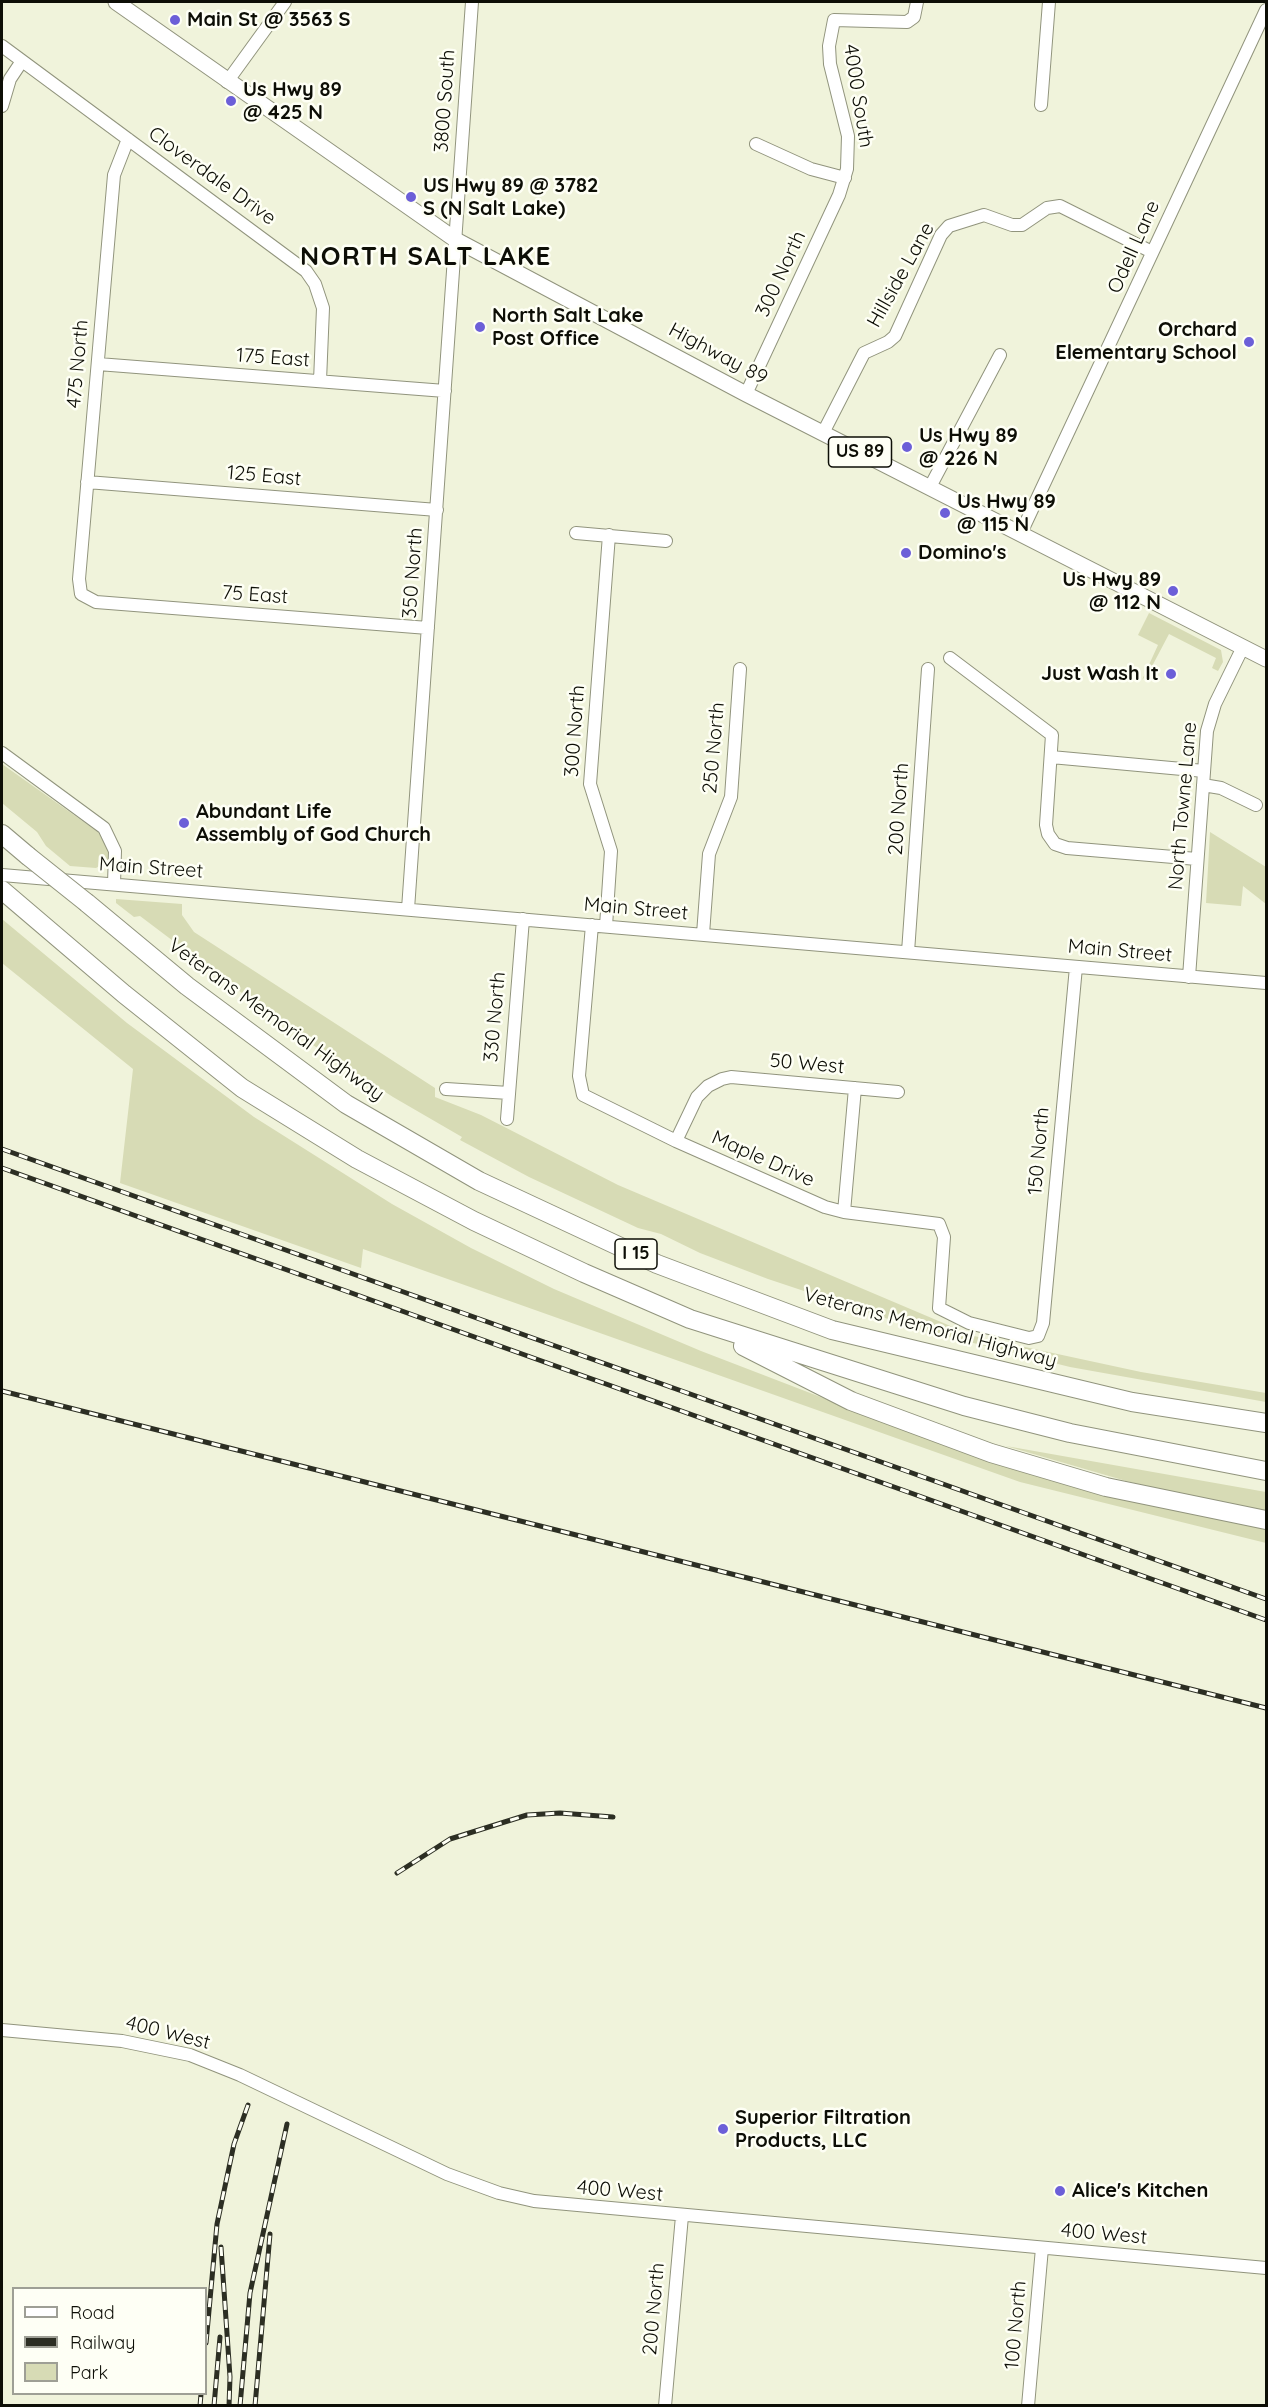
<!DOCTYPE html>
<html>
<head>
<meta charset="utf-8">
<style>
	body { margin:0 }
	#map { position:relative; width:1268px; height:2407px; overflow:hidden; background:#f0f3db; font-family:Quicksand,sans-serif }
	canvas { display:block }
	.frame { position:absolute; inset:0; border:3px solid #0d0e06; pointer-events:none }
	.legend { position:absolute; left:12px; top:2287px; width:195px; height:108px; box-sizing:border-box; background:#fefff5; border:2px solid #9e9f95; margin:0; padding:8px 10px; list-style:none; font-size:18px; color:#0d0e06 }
	.legend li { display:flex; align-items:center; gap:12px; height:30px }
	.legend b { width:30px; border:2px solid #9e9f95 }
</style>
</head>
<body>
<div id="map">
<canvas width="1268" height="2407"></canvas>
<div class="frame"></div>
<ul class="legend">
<li><b style="height:8px;background:#fff"></b>Road</li>
<li><b style="height:8px;background:#2c2e23"></b>Railway</li>
<li><b style="height:16px;background:#d7dbb5"></b>Park</li>
</ul>
</div>
<script>
const ctx = document.querySelector('canvas').getContext('2d');
ctx.lineJoin = 'round';
function paint(path, color) {
  ctx.fillStyle = color;
  ctx.fill(path, 'evenodd');
}
function shape(rows) {
  const path = new Path2D();
  for (const r of rows) {
    path.moveTo(r[0], r[1]);
    for (let i = 2; i < r.length; i += 2) path.lineTo(r[i], r[i + 1]);
  }
  return path;
}
function strokePath(path, color, width, dash) {
  ctx.strokeStyle = color;
  ctx.lineWidth = width;
  ctx.lineCap = dash ? 'butt' : 'round';
  ctx.setLineDash(dash || []);
  ctx.stroke(path);
}
function label(font, color, halo, rows, align = 'center') {
  ctx.font = font + ' Quicksand,sans-serif';
  ctx.lineWidth = 5;
  ctx.setLineDash([]);
  ctx.textBaseline = 'middle';
  ctx.strokeStyle = halo;
  ctx.fillStyle = color;
  for (const [text, x, y, turn = 0] of rows) {
    ctx.save();
    ctx.translate(x, y);
    ctx.rotate((+turn || 0) * Math.PI / 180);
    ctx.textAlign = isNaN(turn) ? turn : align;
    if (halo) ctx.strokeText(text, 0, 0);
    ctx.fillText(text, 0, 0);
    ctx.restore();
  }
}
const green = shape([
	[1149,613,1221,650,1223,662,1218,671,1212,668,1216,658,1169,634,1149,672,1142,680,1158,645,1138,635],
	[2,764,98,832,107,845,109,859,106,862,96,868,70,866,46,846,37,832,2,803],
	[1210,832,1266,867,1266,904,1243,886,1241,906,1206,903],
	[116,899,182,904,182,915,194,932,435,1088,435,1097,481,1115,618,1185,974,1336,1141,1372,1266,1393,1266,1402,1070,1367,921,1330,768,1279,700,1253,661,1234,638,1228,529,1177,460,1140,462,1137,393,1097,299,1036,140,916,134,917,116,903],
	[2,919,127,1023,254,1117,392,1204,471,1248,554,1289,701,1351,844,1406,1266,1528,1266,1543,1020,1482,363,1249,361,1268,120,1183,133,1069,2,963],
	[1006,1446,1266,1492,1266,1515,1126,1481]
]);
const minor = shape([
	[2,46,306,271,315,284,323,308,320,381],
	[227,82,285,2],
	[1041,105,1049,2],
	[2,106,10,79,22,61],
	[128,139,114,175,79,579,81,594,96,602,428,628],
	[756,144,811,169,845,178],
	[98,364,445,391],
	[746,394,839,195,847,169,848,136,830,64,829,46,834,20,907,22,914,17,917,2],
	[823,433,864,353,888,342,895,336,941,235,949,226,984,215,1012,225,1022,225,1047,208,1060,206,1152,252],
	[87,482,437,510],
	[930,487,1000,355],
	[576,533,666,541],
	[1021,533,1266,10],
	[950,658,1052,735,1046,825,1048,834,1055,844,1067,848,1197,859],
	[2,753,104,828,115,851,114,884],
	[1051,757,1204,771],
	[1203,785,1221,788,1256,805],
	[2,875,1266,983],
	[408,909,472,2],
	[592,925,579,1076,583,1095,676,1141,825,1207,844,1212,939,1224,944,1237,939,1308,969,1323,1029,1338,1038,1336,1043,1323,1076,967],
	[606,926,611,851,590,784,609,535],
	[703,934,709,854,731,797,740,669],
	[908,952,928,669],
	[1189,977,1207,731,1215,704,1243,647],
	[446,1089,509,1093],
	[507,1119,523,919],
	[676,1141,697,1097,708,1086,722,1079,731,1077,898,1092],
	[844,1212,855,1088],
	[2,2030,122,2041,190,2055,240,2075,447,2174,499,2193,534,2201,1266,2268],
	[665,2406,682,2216],
	[1028,2406,1042,2248]
]);
const major = shape([
	[116,2,456,240,746,394,1266,659]
]);
const highway = shape([
	[2,834,28,856],
	[2,890,124,994,242,1088,357,1159,474,1221,584,1273,690,1319,964,1406,1070,1433,1266,1471],
	[87,903,187,986,346,1104,479,1181,657,1264,832,1330,1132,1402,1266,1423],
	[743,1346,851,1401,991,1453,1106,1487,1266,1520]
]);
const rail = shape([
	[2,1149,1266,1599],
	[2,1168,1266,1620],
	[2,1391,1266,1708],
	[397,1873,450,1839,527,1815,560,1813,613,1817],
	[221,2247,230,2377,229,2406],
	[206,2343,217,2224,234,2144,248,2105],
	[200,2406,201,2394],
	[214,2406,220,2337],
	[240,2406,250,2293,287,2124],
	[255,2406,270,2234]
]);
const highwayBridge = shape([
	[28,856,87,903]
]);
const markers = [
	[175,20,6,"#6c5fd8"],
	[231,101,6,"#6c5fd8"],
	[411,197,6,"#6c5fd8"],
	[480,327,6,"#6c5fd8"],
	[1249,342,6,"#6c5fd8"],
	[907,447,6,"#6c5fd8"],
	[945,513,6,"#6c5fd8"],
	[906,553,6,"#6c5fd8"],
	[1173,591,6,"#6c5fd8"],
	[1171,674,6,"#6c5fd8"],
	[184,823,6,"#6c5fd8"],
	[723,2129,6,"#6c5fd8"],
	[1060,2191,6,"#6c5fd8"]
];
const shields = [
	[860,452,63],
	[636,1254,42]
];
const shieldNames = [
	["US 89",860,452],
	["I 15",636,1254]
];
const poiNames = [
	["Main St @ 3563 S",187,20],
	["Us Hwy 89",243,90],
	["@ 425 N",243,113],
	["US Hwy 89 @ 3782",423,186],
	["S (N Salt Lake)",423,209],
	["North Salt Lake",492,316],
	["Post Office",492,339],
	["Orchard",1237,330,"right"],
	["Elementary School",1237,353,"right"],
	["Us Hwy 89",919,436],
	["@ 226 N",919,459],
	["Us Hwy 89",957,502],
	["@ 115 N",957,525],
	["Domino's",918,553],
	["Us Hwy 89",1161,580,"right"],
	["@ 112 N",1161,603,"right"],
	["Just Wash It",1159,674,"right"],
	["Abundant Life",196,812],
	["Assembly of God Church",196,835],
	["Superior Filtration",735,2118],
	["Products, LLC",735,2141],
	["Alice's Kitchen",1072,2191]
];
const streetNames = [
	["4000 South",858,96,81],
	["3800 South",445,101,-86],
	["Cloverdale Drive",212,176,36],
	["Odell Lane",1134,247,-66],
	["300 North",781,274,-65],
	["Hillside Lane",901,275,-61],
	["Highway 89",718,354,28],
	["175 East",273,358,4],
	["475 North",78,364,-85],
	["125 East",264,476,5],
	["350 North",413,573,-86],
	["75 East",255,595,4],
	["300 North",575,731,-86],
	["250 North",714,748,-85],
	["North Towne Lane",1183,806,-85],
	["200 North",899,809,-86],
	["Main Street",151,868,4],
	["Main Street",636,909,5],
	["Main Street",1120,951,5],
	["330 North",495,1017,-85],
	["Veterans Memorial Highway",276,1020,36],
	["50 West",807,1064,5],
	["150 North",1039,1151,-85],
	["Maple Drive",763,1159,24],
	["Veterans Memorial Highway",930,1328,15],
	["400 West",168,2033,14],
	["400 West",620,2191,5],
	["400 West",1104,2234,5],
	["200 North",654,2309,-85],
	["100 North",1016,2325,-85]
];
const districtNames = [
	["NORTH SALT LAKE",426,257]
];
paint(green, '#d7dbb5');
strokePath(minor, '#91947d', 14);
strokePath(major, '#91947d', 17);
strokePath(highway, '#91947d', 20);
strokePath(minor, '#fff', 12);
strokePath(major, '#fff', 15);
strokePath(highway, '#fff', 18);
strokePath(rail, '#2c2e23', 5);
strokePath(rail, '#fefff5', 3, [9]);
strokePath(highwayBridge, '#91947d', 20, []);
strokePath(highwayBridge, '#fff', 18);
for (const [x, y, r, color] of markers) {
  const dot = new Path2D();
  dot.arc(x, y, r, 0, 2 * Math.PI);
  ctx.fillStyle = color;
  ctx.fill(dot);
  strokePath(dot, '#fefff5', 2);
}
for (const [x, y, w] of shields) {
  const box = new Path2D();
  box.roundRect(x - w / 2, y - 15, w, 30, 4.5);
  ctx.fillStyle = '#fefff5';
  ctx.fill(box);
  strokePath(box, '#0d0e06', 1.5);
}
label('bold 18px', '#0d0e06', null, shieldNames);
label('bold 20px', '#0d0e06', '#fefff5', poiNames, 'left');
label('20px', '#0d0e06', '#fefff5', streetNames);
ctx.letterSpacing = '1.5px';
label('bold 26px', '#0d0e06', '#fefff5', districtNames);
ctx.letterSpacing = '0px';
</script>
</body>
</html>
